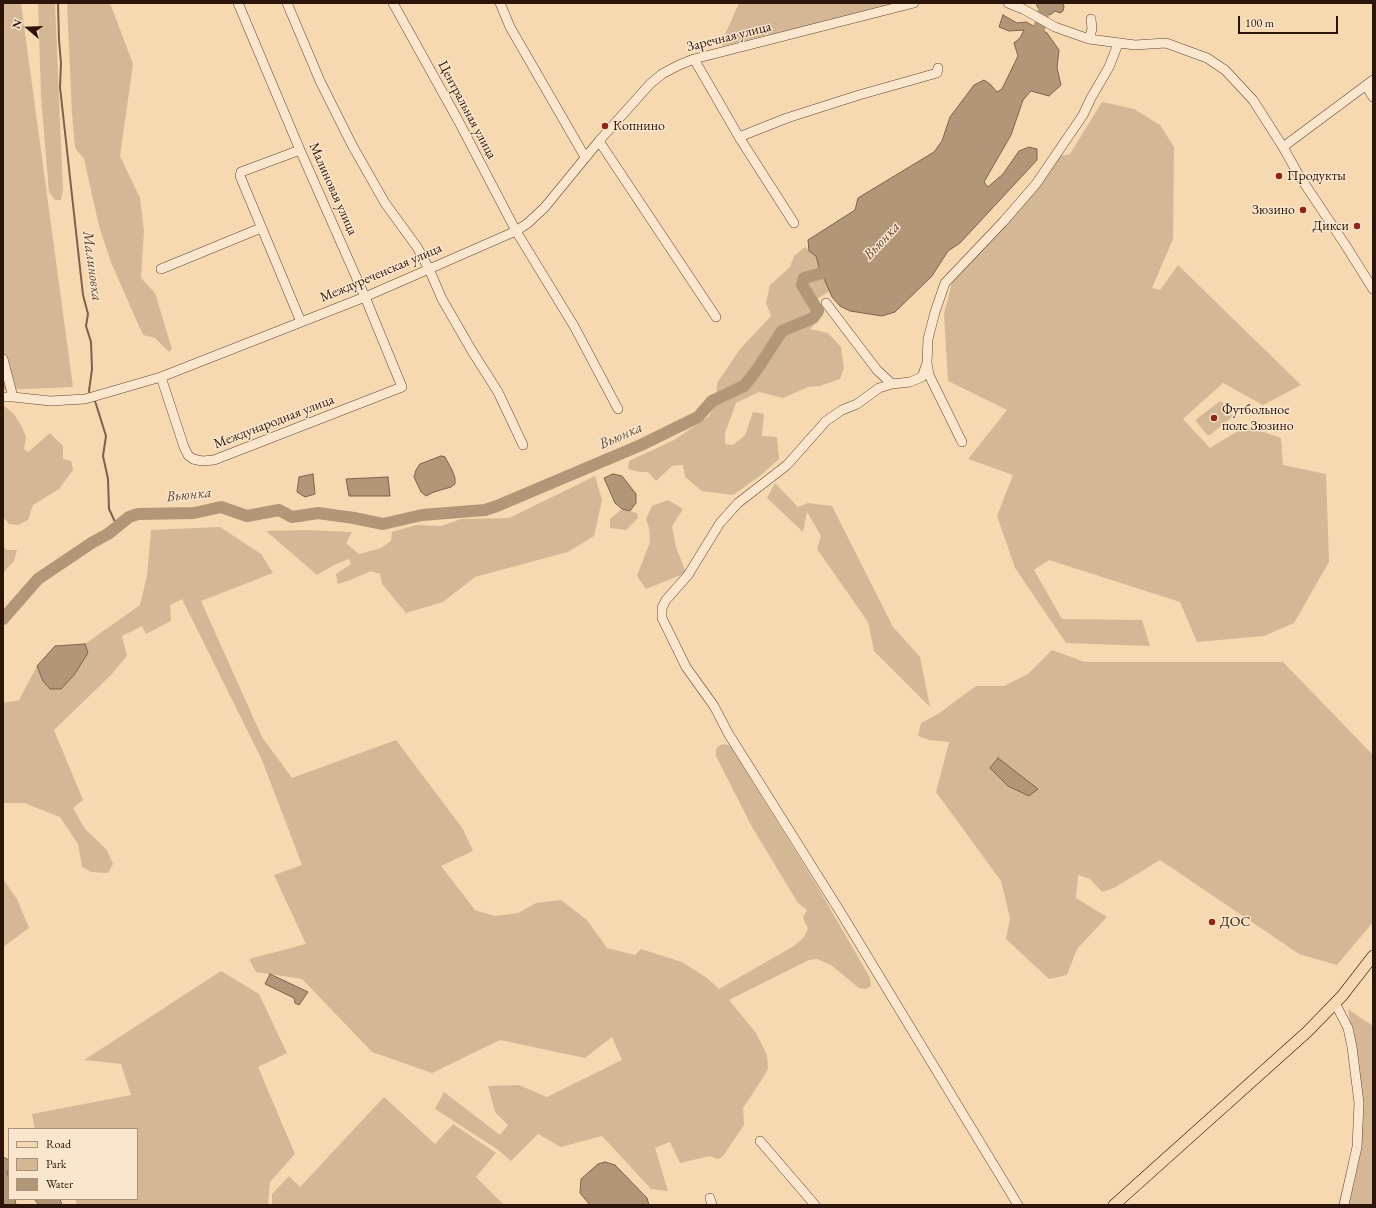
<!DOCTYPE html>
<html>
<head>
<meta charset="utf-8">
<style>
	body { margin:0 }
	#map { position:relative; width:1376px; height:1208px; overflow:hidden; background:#f7d9b1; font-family:"EB Garamond",serif }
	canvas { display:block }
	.frame { position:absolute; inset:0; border:4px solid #2c140a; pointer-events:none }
	.legend { position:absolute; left:8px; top:1128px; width:130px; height:72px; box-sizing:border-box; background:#fae6cc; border:1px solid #a8927e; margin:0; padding:5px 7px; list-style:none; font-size:12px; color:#2c140a }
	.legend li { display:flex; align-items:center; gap:8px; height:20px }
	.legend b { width:20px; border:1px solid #a8927e }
	.north { position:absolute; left:8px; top:8px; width:40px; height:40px; -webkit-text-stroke:3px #fae6cc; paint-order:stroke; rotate:289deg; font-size:11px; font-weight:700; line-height:16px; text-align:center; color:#2c140a }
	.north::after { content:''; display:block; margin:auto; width:14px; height:18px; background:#2c140a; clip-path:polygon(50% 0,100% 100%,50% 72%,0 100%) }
	.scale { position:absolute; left:1238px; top:16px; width:100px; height:18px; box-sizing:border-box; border:2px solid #2c140a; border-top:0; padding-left:5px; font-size:12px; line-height:14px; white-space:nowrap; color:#2c140a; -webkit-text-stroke:3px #fae6cc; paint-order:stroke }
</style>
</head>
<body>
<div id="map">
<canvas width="1376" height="1208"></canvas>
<div class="frame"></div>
<ul class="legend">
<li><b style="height:5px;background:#f7d9b1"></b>Road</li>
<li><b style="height:11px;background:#d4b895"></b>Park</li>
<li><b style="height:11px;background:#b29678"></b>Water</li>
</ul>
<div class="north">N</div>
<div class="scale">100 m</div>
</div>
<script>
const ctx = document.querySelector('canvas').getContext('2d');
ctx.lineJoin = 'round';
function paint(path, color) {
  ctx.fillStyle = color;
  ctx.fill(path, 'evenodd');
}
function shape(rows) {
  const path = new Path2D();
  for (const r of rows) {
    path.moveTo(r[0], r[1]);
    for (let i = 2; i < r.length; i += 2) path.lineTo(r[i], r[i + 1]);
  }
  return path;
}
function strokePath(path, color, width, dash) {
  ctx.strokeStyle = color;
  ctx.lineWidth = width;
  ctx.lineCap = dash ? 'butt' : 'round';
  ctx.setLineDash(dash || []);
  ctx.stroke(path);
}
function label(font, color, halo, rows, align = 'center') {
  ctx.font = font + ' "EB Garamond",serif';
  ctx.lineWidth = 3;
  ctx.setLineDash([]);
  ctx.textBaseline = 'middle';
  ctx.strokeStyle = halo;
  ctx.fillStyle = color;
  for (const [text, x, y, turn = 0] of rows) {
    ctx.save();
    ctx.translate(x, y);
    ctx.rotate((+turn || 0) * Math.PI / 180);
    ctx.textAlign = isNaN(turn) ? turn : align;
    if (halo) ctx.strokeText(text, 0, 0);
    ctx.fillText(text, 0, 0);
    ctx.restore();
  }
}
const green = shape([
	[3,3,21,3,73,387,3,390],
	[38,3,55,3,63,190,61,200,55,200,49,192,41,97],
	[67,3,110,3,133,64,120,156,140,198,144,231,141,278,155,293,172,349,169,352,155,338,143,335,112,265,99,226,84,159,75,148,72,113],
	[739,3,903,3,722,46,721,43,723,39],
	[1102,102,1134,109,1160,125,1174,147,1173,239,1152,288,1160,290,1178,265,1301,385,1263,405,1223,383,1183,419,1210,448,1246,426,1281,438,1283,465,1326,474,1329,562,1294,623,1264,636,1197,642,1180,602,1049,560,1034,570,1062,619,1142,620,1150,646,1066,643,1015,568,997,516,1013,475,968,459,1007,410,948,381,944,314,954,274,1055,157,1070,154],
	[805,247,816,256,819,267,830,291,817,299,823,315,810,329,828,333,841,347,844,368,840,379,820,386,808,387,783,398,759,392,736,403,725,433,725,444,733,445,745,435,753,412,764,414,762,436,777,437,779,459,760,476,733,495,702,491,685,477,683,465,672,466,656,481,648,472,640,472,628,469,629,461,674,440,708,417,716,404,717,383,740,349,771,316,766,303,770,285,790,267,794,256],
	[1220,401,1222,402,1233,416,1210,435,1207,435,1195,420],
	[3,405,14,414,22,427,26,437,24,449,28,452,50,433,63,446,63,459,71,461,73,470,59,489,33,505,28,520,18,525,9,524,3,517],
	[595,476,602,500,594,536,568,552,475,577,443,602,406,613,382,584,380,574,371,571,350,580,338,584,336,574,351,564,349,559,334,565,317,575,266,531,305,530,352,532,346,543,359,554,381,548,391,541,392,532,416,525,441,526,461,519,509,518],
	[775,483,798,507,808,503,832,506,893,627,920,657,930,707,874,651,868,622,817,549,821,536,807,512,803,532,767,498],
	[668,500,683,509,672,526,676,547,686,573,646,589,637,576,650,542,649,528,646,519,652,506],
	[622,509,637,513,638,518,626,530,610,528,610,519],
	[220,527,261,554,273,573,201,601,262,737,292,778,396,740,463,829,473,851,441,866,475,910,495,916,518,913,536,903,561,900,587,920,607,948,635,955,641,949,682,962,707,978,719,989,794,946,804,937,808,929,803,918,807,910,798,903,752,827,716,756,716,749,720,745,725,744,730,746,820,891,870,978,871,986,866,989,859,988,831,965,817,959,809,960,729,1000,756,1033,767,1055,768,1069,761,1081,743,1108,744,1125,723,1156,718,1159,710,1156,680,1163,670,1142,655,1148,668,1191,651,1189,602,1136,561,1147,538,1134,511,1161,497,1149,435,1109,444,1092,500,1135,508,1125,495,1112,488,1086,519,1085,547,1097,622,1060,612,1037,585,1058,500,1040,432,1073,372,1052,302,979,256,972,249,959,306,944,274,875,302,865,262,760,182,599,170,605,171,621,146,634,142,626,122,636,127,656,111,675,54,730,83,800,73,808,85,829,107,850,113,864,108,873,91,872,82,867,78,844,60,817,24,803,3,803,3,703,19,700,37,666,43,681,88,653,85,644,140,605,147,576,151,530],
	[3,546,7,550,17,550,14,561,3,573],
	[1052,650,1085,662,1283,662,1373,755,1373,922,1337,965,1299,954,1160,860,1114,888,1102,892,1090,879,1078,875,1076,898,1107,917,1077,949,1067,975,1049,979,1006,939,1010,918,1001,881,936,792,949,742,929,740,918,736,921,723,938,714,976,686,1004,686,1028,674],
	[3,879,17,899,29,928,3,947],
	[221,971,259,994,287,1053,258,1067,295,1154,270,1182,268,1205,77,1205,75,1199,137,1199,137,1129,35,1129,32,1114,131,1095,121,1064,84,1060],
	[1348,1009,1373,1026,1373,1205,1338,1205,1363,1104],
	[384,1097,435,1144,453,1124,496,1153,476,1177,504,1205,272,1205,272,1194,289,1176,300,1187]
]);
const water = shape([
	[1036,3,1063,3,1064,7,1063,11,1060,13,1055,11,1050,15,1038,8,1036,3],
	[1003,15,1017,23,1026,22,1047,33,1059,50,1057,68,1061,85,1049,96,1031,91,1023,100,1011,135,984,182,988,187,1003,174,1019,151,1029,147,1037,149,1037,160,960,243,948,251,932,276,895,312,882,316,850,311,840,306,832,297,819,267,816,256,809,251,808,240,855,210,858,198,934,152,942,141,950,117,974,85,984,80,990,84,997,92,1002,89,1018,56,1014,43,1020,38,1024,30,1009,31,999,27,1003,15],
	[441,456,445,457,452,470,455,478,455,484,451,487,434,492,426,496,421,492,414,477,416,470,420,464,441,456],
	[313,474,315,494,305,497,297,492,299,477,313,474],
	[613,474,622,476,636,494,636,503,630,511,622,509,615,503,604,478,613,474],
	[388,477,390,496,349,496,346,479,388,477],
	[85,644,88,653,74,675,61,689,50,689,43,681,37,666,55,646,85,644],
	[998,758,1038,789,1029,796,1008,786,990,768,998,758],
	[270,974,308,992,299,1005,295,1003,294,998,265,984,270,974],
	[3,1157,9,1160,9,1169,7,1171,9,1179,9,1199,15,1199,16,1205,3,1205,3,1157],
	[605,1162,615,1165,647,1198,649,1205,590,1205,580,1193,581,1179,598,1164,605,1162],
	[34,1199,60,1199,62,1205,39,1205,34,1199]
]);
const stream = shape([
	[58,3,59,40,61,63,60,87,83,295,88,314,86,326,91,342,92,369,89,391,90,394],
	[94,399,96,404,106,436,103,456,108,479,109,509,117,526]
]);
const river = shape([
	[1035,44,1046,3],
	[3,619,38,579,93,542,108,534,129,517,138,514,194,513,221,507,247,516,279,510,292,517,318,513,354,518,383,524,422,515,485,510,497,506,641,445,698,417,712,401,744,386,756,371,782,331,813,318,818,311,802,285,804,278,822,273,837,274]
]);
const minor = shape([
	[287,3,320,81,352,145,385,203,417,247,429,269,442,299,472,351,498,392,523,445],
	[393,3,459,122,516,231,574,326,618,409],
	[500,3,510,27,585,157],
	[1008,3,1023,9,1055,27,1089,39,1135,45,1166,43,1207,58,1225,70,1253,100,1283,147,1298,174,1346,246,1373,289],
	[1089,39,1092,29,1091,19],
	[694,59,739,137,794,223],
	[1366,86,1373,97],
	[739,137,787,118,859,95,937,73,938,68],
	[599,141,716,317],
	[1283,147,1373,80],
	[300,150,241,172,240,176,301,322],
	[161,269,261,228],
	[826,303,877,370,892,384,910,382,922,377,927,363],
	[3,359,13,397],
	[161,377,184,447,188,455,193,459,202,461,214,460,402,387,365,297,300,150,238,3],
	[892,384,879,388,857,404,842,410,826,421,787,465,738,503,720,523,688,575,666,600,662,608,662,618,686,667,714,706,728,733,841,913,1018,1205],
	[3,397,13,397,50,401,85,399,161,377,365,297,516,231,528,223,545,207,599,141,650,84,662,74,679,65,694,59,914,3],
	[962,442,929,375,927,363,928,339,935,312,945,283,1003,222,1036,184,1083,115,1091,98,1109,67,1118,44],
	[1335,1003,1348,1028,1352,1047,1359,1103,1357,1147,1344,1205],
	[760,1141,815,1205],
	[710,1198,712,1205]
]);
const major = shape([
	[1114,1205,1307,1032,1342,996,1373,956]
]);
const markers = [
	[605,126,4,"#8f2418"],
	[1279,176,4,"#8f2418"],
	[1303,210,4,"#8f2418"],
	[1357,226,4,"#8f2418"],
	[1214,418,4,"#8f2418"],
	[1212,922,4,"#8f2418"]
];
const streetNames = [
	["Заречная улица",729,37,-14],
	["Центральная улица",467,110,62],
	["Малиновая улица",333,189,66],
	["Междуреченская улица",381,273,-23],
	["Международная улица",274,422,-21]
];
const poiNames = [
	["Копнино",613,126],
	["Продукты",1287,176],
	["Зюзино",1295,210,"right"],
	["Дикси",1349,226,"right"],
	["Футбольное",1222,410],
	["поле Зюзино",1222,426],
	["ДОС",1220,922]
];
const waterNames = [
	["Вьюнка",882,241,-47],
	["Малиновка",92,266,82],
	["Вьюнка",621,436,-24],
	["Вьюнка",189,495,-6]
];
paint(green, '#d4b895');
paint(water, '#b29678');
strokePath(water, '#7c624c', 1);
strokePath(stream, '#7c624c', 2);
strokePath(river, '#b29678', 12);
strokePath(minor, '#5f4534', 10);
strokePath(major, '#2c140a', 12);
strokePath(minor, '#fae6cc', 9);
strokePath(major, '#f7d9b1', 11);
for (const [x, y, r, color] of markers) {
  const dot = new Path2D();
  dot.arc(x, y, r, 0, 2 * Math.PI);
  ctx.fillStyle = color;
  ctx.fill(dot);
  strokePath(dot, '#fae6cc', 1.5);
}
label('14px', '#2c140a', '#fae6cc', streetNames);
label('14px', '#2c140a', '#fae6cc', poiNames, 'left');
label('italic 15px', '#624836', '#fae6cc', waterNames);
</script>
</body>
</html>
